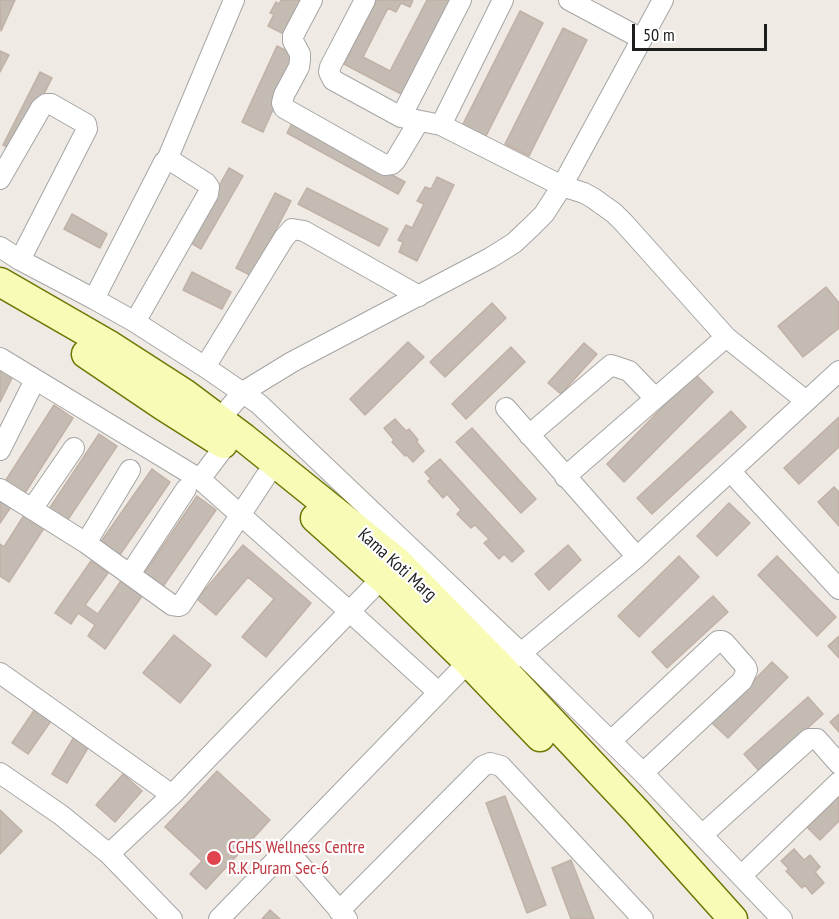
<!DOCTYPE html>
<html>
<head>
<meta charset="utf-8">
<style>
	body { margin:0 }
	#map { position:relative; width:839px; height:919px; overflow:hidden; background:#efebe4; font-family:"PT Sans Narrow",sans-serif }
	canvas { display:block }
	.scale { position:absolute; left:632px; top:24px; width:135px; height:27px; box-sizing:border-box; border:3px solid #1e1e1e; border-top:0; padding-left:8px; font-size:18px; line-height:21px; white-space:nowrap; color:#1e1e1e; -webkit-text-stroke:4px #fff; paint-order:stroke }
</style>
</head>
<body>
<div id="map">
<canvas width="839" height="919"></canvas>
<div class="scale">50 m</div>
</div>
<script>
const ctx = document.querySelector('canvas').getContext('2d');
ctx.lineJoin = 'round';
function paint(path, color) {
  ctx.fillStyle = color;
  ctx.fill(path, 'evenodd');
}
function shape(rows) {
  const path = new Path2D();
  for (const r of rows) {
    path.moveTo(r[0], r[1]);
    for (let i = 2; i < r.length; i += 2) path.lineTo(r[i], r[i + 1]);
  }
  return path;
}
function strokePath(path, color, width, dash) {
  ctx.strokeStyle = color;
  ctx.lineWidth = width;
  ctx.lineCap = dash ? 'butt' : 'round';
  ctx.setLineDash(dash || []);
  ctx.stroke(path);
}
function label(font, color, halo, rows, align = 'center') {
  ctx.font = font + ' "PT Sans Narrow",sans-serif';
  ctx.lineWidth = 4.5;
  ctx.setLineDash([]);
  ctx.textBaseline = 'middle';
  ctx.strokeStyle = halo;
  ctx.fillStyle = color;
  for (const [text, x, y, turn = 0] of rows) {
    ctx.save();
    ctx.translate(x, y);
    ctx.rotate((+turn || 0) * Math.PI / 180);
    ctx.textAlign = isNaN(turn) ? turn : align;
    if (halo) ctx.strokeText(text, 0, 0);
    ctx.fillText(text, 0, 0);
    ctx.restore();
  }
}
const building = shape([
	[1,0,15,0,1,31,0,1,1,0],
	[281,0,303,0,286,35,268,26,274,14,270,13,276,2,279,4,281,0],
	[377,0,413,0,410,7,401,3,396,12,388,8,363,57,390,71,427,0,455,0,405,96,344,64,377,0],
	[520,11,543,23,485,138,462,126,520,11],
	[563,28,587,40,529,156,505,144,563,28],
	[277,46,297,56,263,132,242,122,277,46],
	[0,51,9,55,0,72,0,51],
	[40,72,52,78,15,151,3,145,40,72],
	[293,121,405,182,398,194,287,133,293,121],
	[229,168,243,176,201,249,188,241,229,168],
	[437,177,454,185,417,261,399,252,403,242,398,240,406,225,412,228,424,204,417,201,425,187,431,189,437,177],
	[307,188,388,229,379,246,298,204,307,188],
	[275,193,291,201,252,276,236,268,275,193],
	[72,214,107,234,100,248,64,229,72,214],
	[192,272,231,292,222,309,183,290,192,272],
	[826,287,839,303,839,328,803,357,778,326,826,287],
	[492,303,506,318,445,377,430,362,492,303],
	[408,342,424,357,365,415,350,399,408,342],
	[584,343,597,354,561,394,548,383,584,343],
	[511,347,525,362,466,419,452,404,511,347],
	[0,369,13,376,0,402,0,369],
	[695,374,713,392,624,482,607,464,695,374],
	[54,405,73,418,23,496,4,483,54,405],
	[731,411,746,427,652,514,637,498,731,411],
	[839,417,839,447,799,484,784,468,839,417],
	[395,419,406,431,409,429,418,440,416,441,424,451,413,462,407,455,405,456,392,442,394,440,384,428,395,419],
	[472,428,536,499,521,513,456,442,472,428],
	[99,434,117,446,65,524,47,512,99,434],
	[440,459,524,551,512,562,504,554,499,559,484,543,489,539,475,525,471,528,457,514,461,510,447,494,443,498,428,481,431,479,425,472,440,459],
	[152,469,170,482,117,559,98,546,152,469],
	[834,487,839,492,839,526,818,502,834,487],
	[0,495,13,504,0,523,0,495],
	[197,496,216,510,162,588,143,575,197,496],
	[729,503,750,523,717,556,697,536,729,503],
	[26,512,46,525,9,582,0,576,0,544,4,547,26,512],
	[243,545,311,603,266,657,242,637,274,599,248,577,216,615,197,599,243,545],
	[568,545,581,560,549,590,535,574,568,545],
	[679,556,699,577,639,637,618,616,679,556],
	[777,556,836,617,817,636,758,575,777,556],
	[91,561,108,573,85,605,98,614,121,581,142,596,105,649,88,636,95,625,78,613,71,624,55,613,91,561],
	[713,596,728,612,667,668,652,652,713,596],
	[174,635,211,665,180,703,143,673,174,635],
	[839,636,839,658,828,646,839,636],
	[772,662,788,677,728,738,712,723,772,662],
	[808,697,823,714,760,772,744,754,808,697],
	[35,709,51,721,28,754,12,743,35,709],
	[839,714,839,732,830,722,839,714],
	[77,732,92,741,67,783,52,774,77,732],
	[217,771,270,820,206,889,190,874,202,861,165,827,217,771],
	[123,774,142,791,115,822,96,805,123,774],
	[839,791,839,821,820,840,805,825,839,791],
	[505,796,546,905,527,913,486,803,505,796],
	[0,810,22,831,0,854,0,810],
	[794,849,804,860,810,855,820,867,815,872,824,883,812,894,805,885,802,888,786,871,789,869,781,861,794,849],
	[571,860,594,919,571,919,552,868,571,860],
	[270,910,280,919,262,919,270,910]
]);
const street = shape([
	[312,0,293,36,293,41,300,54,300,60,299,67,284,95,282,103,284,108,385,165,392,164,395,161,419,121],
	[365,0,330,67,329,72,333,80,401,117,441,125,562,186,584,193,593,198,614,213,624,223,726,337,806,401],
	[569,0,642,39],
	[401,117,461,0],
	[441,125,503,0],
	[167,160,234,0],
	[0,179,41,108,46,104,51,104,86,124,87,129,20,260],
	[0,247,20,260,94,299,135,322,205,367,259,404,521,653,643,773,782,919],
	[94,299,164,162,167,160,173,162,206,183,209,187,208,194,135,322],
	[0,358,201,480,349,611,438,692],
	[205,367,284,238,292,229,304,231,419,296],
	[506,408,637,557],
	[214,428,219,420,243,392,292,362,490,258,514,243,532,226,544,214,562,186,663,0],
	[529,435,611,365,629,371,655,398],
	[0,450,32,386],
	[731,472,839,589],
	[565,477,726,337],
	[200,479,225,446],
	[0,489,86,543,172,605,179,606,181,605,266,476],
	[32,509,74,448],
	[86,543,130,470],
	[130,574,186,489],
	[510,661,521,653,637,557,839,371],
	[0,673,172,795],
	[611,741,718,641,722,641,725,643,746,667,747,670,742,681,643,773],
	[0,773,61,815,109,854,172,919],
	[702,835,809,739,817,739,839,764],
	[287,850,347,919],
	[109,854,172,795,382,578],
	[741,876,839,782],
	[339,911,483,766,490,763,501,766,643,919],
	[219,919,476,654]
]);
const secondary = shape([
	[0,282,111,346,184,393,244,438,398,562,501,667,637,812,733,919],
	[86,354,163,406,223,444],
	[315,518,382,578,468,662,540,737]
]);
const markers = [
	[214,858,8,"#e0444e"]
];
const streetNames = [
	["Kama Koti Marg",397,565,42]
];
const healthNames = [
	["CGHS Wellness Centre",228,848],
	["R.K.Puram Sec-6",228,869]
];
paint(building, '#c4bbb3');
strokePath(building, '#c1b1a6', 1.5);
strokePath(street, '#a5a5a5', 22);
strokePath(secondary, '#6c7703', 31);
strokePath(street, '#fff', 20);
strokePath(secondary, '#f8fbb6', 28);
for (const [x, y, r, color] of markers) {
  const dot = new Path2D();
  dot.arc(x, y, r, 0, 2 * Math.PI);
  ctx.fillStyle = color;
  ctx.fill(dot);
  strokePath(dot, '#fff', 2);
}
label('18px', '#1e1e1e', '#fff', streetNames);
label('18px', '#be3a42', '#fff', healthNames, 'left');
</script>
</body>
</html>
